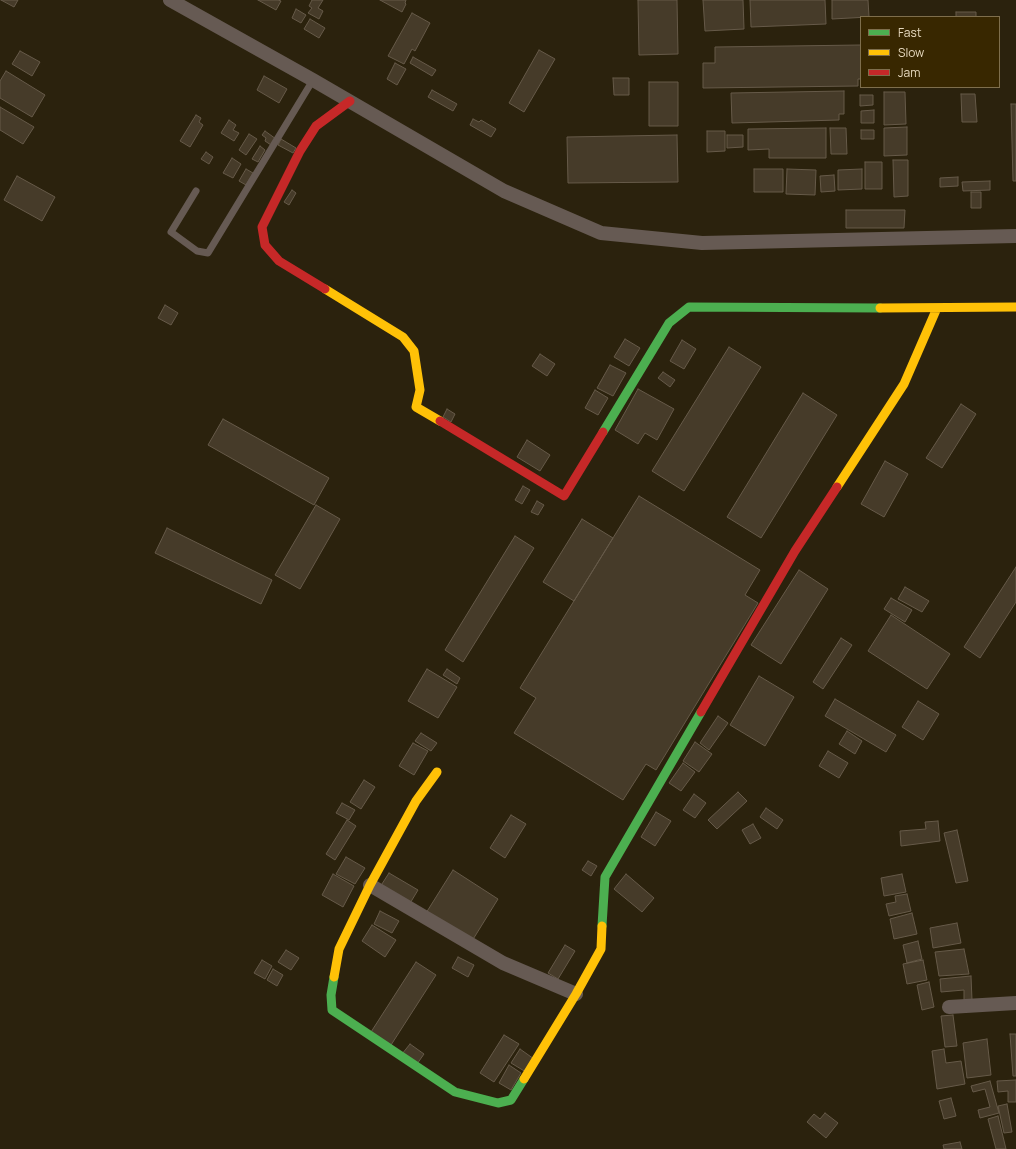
<!DOCTYPE html>
<html>
<head>
<meta charset="utf-8">
<style>
	body { margin:0 }
	#map { position:relative; width:1016px; height:1149px; overflow:hidden; background:#2b220d; font-family:Manrope,sans-serif }
	canvas { display:block }
	.legend { position:absolute; left:860px; top:16px; width:140px; height:72px; box-sizing:border-box; background:#382700; border:1px solid #7e6e4c; margin:0; padding:5px 7px; list-style:none; font-size:12px; color:#e6d9be }
	.legend li { display:flex; align-items:center; gap:8px; height:20px }
	.legend b { width:20px; border:1px solid #7e6e4c }
</style>
</head>
<body>
<div id="map">
<canvas width="1016" height="1149"></canvas>
<ul class="legend">
<li><b style="height:5px;background:#4caf50"></b>Fast</li>
<li><b style="height:5px;background:#ffc107"></b>Slow</li>
<li><b style="height:5px;background:#c62828"></b>Jam</li>
</ul>
</div>
<script>
const ctx = document.querySelector('canvas').getContext('2d');
ctx.lineJoin = 'round';
function paint(path, color) {
  ctx.fillStyle = color;
  ctx.fill(path, 'evenodd');
}
function shape(rows) {
  const path = new Path2D();
  for (const r of rows) {
    path.moveTo(r[0], r[1]);
    for (let i = 2; i < r.length; i += 2) path.lineTo(r[i], r[i + 1]);
  }
  return path;
}
function strokePath(path, color, width, dash) {
  ctx.strokeStyle = color;
  ctx.lineWidth = width;
  ctx.lineCap = dash ? 'butt' : 'round';
  ctx.setLineDash(dash || []);
  ctx.stroke(path);
}
const building = shape([
	[1,0,18,0,14,7,1,0],
	[258,0,278,0,281,1,276,10,258,0],
	[312,0,323,0,318,8,323,11,319,19,308,13,312,8,309,6,312,0],
	[380,0,406,0,405,3,406,4,402,12,380,0],
	[638,0,677,0,678,54,639,55,638,0],
	[703,0,743,0,744,29,705,31,703,0],
	[750,0,825,0,826,24,751,27,750,0],
	[832,0,868,0,869,17,832,19,832,0],
	[296,9,306,15,301,23,292,18,296,9],
	[956,12,976,12,976,17,956,17,956,12],
	[412,13,430,23,415,51,412,49,404,64,388,56,412,13],
	[310,19,325,28,319,38,304,29,310,19],
	[861,45,861,79,858,79,858,86,703,88,703,63,715,63,715,47,861,45],
	[539,50,555,59,524,112,509,103,539,50],
	[20,51,40,62,32,76,12,64,20,51],
	[413,57,436,70,432,76,410,63,413,57],
	[395,63,406,69,397,85,387,79,395,63],
	[6,71,45,95,32,117,0,98,0,81,6,71],
	[264,76,287,89,279,103,257,90,264,76],
	[613,78,629,78,629,95,614,95,613,78],
	[649,82,678,82,678,126,649,126,649,82],
	[432,90,457,104,453,111,428,97,432,90],
	[844,91,844,114,839,114,839,120,732,123,731,93,844,91],
	[884,92,905,92,906,124,884,125,884,92],
	[961,94,975,94,977,122,962,122,961,94],
	[860,95,873,95,873,105,860,106,860,95],
	[1011,104,1016,104,1016,181,1013,181,1011,104],
	[0,107,34,127,23,144,0,130,0,107],
	[874,110,874,123,861,123,861,111,874,110],
	[196,115,201,118,199,122,203,125,190,147,180,141,196,115],
	[473,119,479,122,481,120,496,129,491,137,470,125,473,119],
	[229,120,236,125,233,130,239,133,234,141,221,133,229,120],
	[907,127,907,155,884,156,884,128,907,127],
	[826,128,826,158,769,158,769,149,748,150,748,129,826,128],
	[830,128,846,128,847,154,831,154,830,128],
	[861,130,874,130,874,139,861,139,861,130],
	[265,131,276,139,271,145,265,141,266,138,262,135,265,131],
	[707,131,725,131,725,151,707,152,707,131],
	[249,134,257,139,246,155,239,150,249,134],
	[677,135,678,182,568,183,567,137,677,135],
	[727,135,743,135,743,147,727,148,727,135],
	[281,139,296,148,293,153,278,145,281,139],
	[260,146,265,150,258,162,252,159,260,146],
	[206,152,213,157,209,164,201,159,206,152],
	[232,158,241,164,233,178,223,173,232,158],
	[893,160,908,160,908,196,894,197,893,160],
	[865,162,882,162,882,189,865,189,865,162],
	[246,169,253,173,246,185,239,181,246,169],
	[754,169,783,169,783,192,754,192,754,169],
	[787,169,816,170,815,195,786,194,787,169],
	[862,169,862,189,838,190,838,170,862,169],
	[834,175,835,191,821,192,820,176,834,175],
	[17,176,55,197,42,221,4,200,17,176],
	[958,177,958,186,940,187,940,178,958,177],
	[990,181,990,190,963,191,962,182,990,181],
	[292,190,296,193,289,205,284,202,292,190],
	[971,192,981,192,981,208,971,208,971,192],
	[846,210,905,210,904,228,846,228,846,210],
	[165,305,178,313,171,325,158,318,165,305],
	[625,339,640,348,629,366,614,357,625,339],
	[682,340,696,349,684,369,670,361,682,340],
	[729,347,761,367,684,491,652,471,729,347],
	[540,354,555,364,547,376,532,366,540,354],
	[610,365,626,373,613,396,597,388,610,365],
	[663,372,675,380,670,387,658,378,663,372],
	[638,389,674,409,657,440,645,433,638,444,615,430,638,389],
	[595,390,608,398,598,415,585,408,595,390],
	[803,393,837,415,761,538,727,517,803,393],
	[961,404,976,414,942,468,926,458,961,404],
	[447,409,455,414,451,422,443,417,447,409],
	[223,419,329,478,314,505,208,445,223,419],
	[527,440,550,455,540,471,517,457,527,440],
	[885,461,908,474,884,517,861,504,885,461],
	[523,486,530,490,522,504,515,500,523,486],
	[639,496,760,570,745,595,758,603,656,770,646,764,623,800,514,733,536,698,520,688,639,496],
	[537,501,544,505,538,515,531,512,537,501],
	[316,505,340,519,300,589,275,575,316,505],
	[582,519,613,538,574,601,543,582,582,519],
	[167,528,272,580,261,604,155,553,167,528],
	[515,536,534,548,463,662,445,650,515,536],
	[1016,567,1016,602,980,658,964,647,1016,567],
	[799,570,828,589,781,664,751,645,799,570],
	[905,587,929,601,922,612,898,599,905,587],
	[891,598,912,610,905,622,884,609,891,598],
	[891,615,950,654,927,689,868,651,891,615],
	[841,638,852,645,823,689,813,682,841,638],
	[427,669,457,687,438,718,408,701,427,669],
	[447,669,460,678,457,684,443,675,447,669],
	[759,676,794,697,765,746,730,725,759,676],
	[835,699,896,735,886,752,825,716,835,699],
	[918,701,939,714,923,740,902,727,918,701],
	[718,716,728,723,709,750,700,743,718,716],
	[847,731,862,741,855,754,839,744,847,731],
	[421,733,437,743,431,751,415,741,421,733],
	[695,742,712,754,699,772,683,761,695,742],
	[413,743,428,751,414,775,399,766,413,743],
	[828,751,848,763,839,778,819,766,828,751],
	[683,763,695,772,681,791,669,783,683,763],
	[364,780,375,787,361,809,350,802,364,780],
	[738,792,747,801,717,829,708,820,738,792],
	[694,794,706,803,695,818,683,810,694,794],
	[342,803,355,810,349,820,336,813,342,803],
	[766,808,783,820,777,829,760,817,766,808],
	[656,812,671,821,655,846,641,837,656,812],
	[511,815,526,824,505,858,490,848,511,815],
	[347,820,356,826,335,860,326,854,347,820],
	[938,821,940,841,901,846,900,831,926,829,925,822,938,821],
	[753,824,761,838,750,844,742,830,753,824],
	[957,830,968,881,956,883,944,833,957,830],
	[346,857,365,868,355,884,336,874,346,857],
	[588,861,597,866,591,876,582,870,588,861],
	[453,870,498,899,472,941,426,913,453,870],
	[389,873,418,890,409,905,380,887,389,873],
	[333,874,354,886,343,907,322,895,333,874],
	[626,874,654,898,642,912,614,889,626,874],
	[902,874,906,892,884,896,881,878,902,874],
	[907,894,911,911,889,916,886,904,896,902,895,896,907,894],
	[380,911,399,921,392,933,374,924,380,911],
	[912,913,917,934,894,939,890,919,912,913],
	[957,923,961,943,933,948,930,928,957,923],
	[372,925,396,940,385,957,362,941,372,925],
	[918,941,922,959,907,963,903,945,918,941],
	[565,945,575,951,558,979,548,973,565,945],
	[964,949,969,974,939,976,935,952,964,949],
	[286,950,299,958,291,970,278,962,286,950],
	[458,957,474,965,468,977,452,968,458,957],
	[262,960,272,966,265,979,254,973,262,960],
	[923,960,927,980,907,984,903,964,923,960],
	[416,962,436,975,391,1045,371,1032,416,962],
	[273,969,283,975,277,986,267,980,273,969],
	[971,976,972,1000,964,1000,964,990,941,992,940,979,971,976],
	[929,982,934,1007,922,1010,917,985,929,982],
	[953,1015,957,1046,945,1047,941,1016,953,1015],
	[1010,1034,1016,1034,1016,1076,1013,1076,1010,1034],
	[504,1035,519,1044,494,1082,480,1073,504,1035],
	[987,1039,991,1075,967,1078,963,1043,987,1039],
	[410,1044,424,1054,417,1064,402,1054,410,1044],
	[520,1049,534,1059,526,1072,511,1063,520,1049],
	[944,1049,946,1063,961,1061,965,1084,937,1089,932,1051,944,1049],
	[509,1065,521,1073,511,1090,499,1083,509,1065],
	[1016,1080,1016,1102,1008,1102,1008,1091,998,1092,997,1081,1016,1080],
	[990,1081,999,1113,980,1118,978,1110,990,1107,985,1089,973,1092,971,1086,990,1081],
	[951,1098,956,1116,944,1119,939,1101,951,1098],
	[1007,1104,1012,1132,1004,1133,998,1106,1007,1104],
	[825,1113,838,1123,826,1138,807,1122,814,1114,820,1119,825,1113],
	[998,1116,1006,1149,996,1149,988,1119,998,1116],
	[960,1142,962,1149,944,1149,943,1145,960,1142]
]);
const lane = shape([
	[196,191,171,232,197,251,208,253,313,80]
]);
const street = shape([
	[170,0,313,80,504,191,601,233,702,243,1016,236],
	[370,885,503,963,576,994],
	[949,1007,1016,1003]
]);
const fast = shape([
	[603,432,669,323,689,307,880,308],
	[602,926,605,877,701,712],
	[334,977,331,995,332,1010,455,1092,498,1103,511,1100,524,1079]
]);
const slow = shape([
	[325,289,403,337,414,351,420,390,416,407,440,421],
	[880,308,1016,307],
	[837,487,904,384,937,308],
	[334,977,339,949,370,885,416,801,437,772],
	[524,1079,576,994,601,949,602,926]
]);
const jam = shape([
	[325,289,279,261,265,245,262,227,300,151,316,126,350,101],
	[440,421,564,496,603,432],
	[701,712,795,551,837,487]
]);
paint(building, '#463b29');
strokePath(building, '#665a49', 1);
strokePath(lane, '#665a53', 7);
strokePath(street, '#665a53', 14);
strokePath(fast, '#4caf50', 9);
strokePath(slow, '#ffc107', 9);
strokePath(jam, '#c62828', 9);
</script>
</body>
</html>
